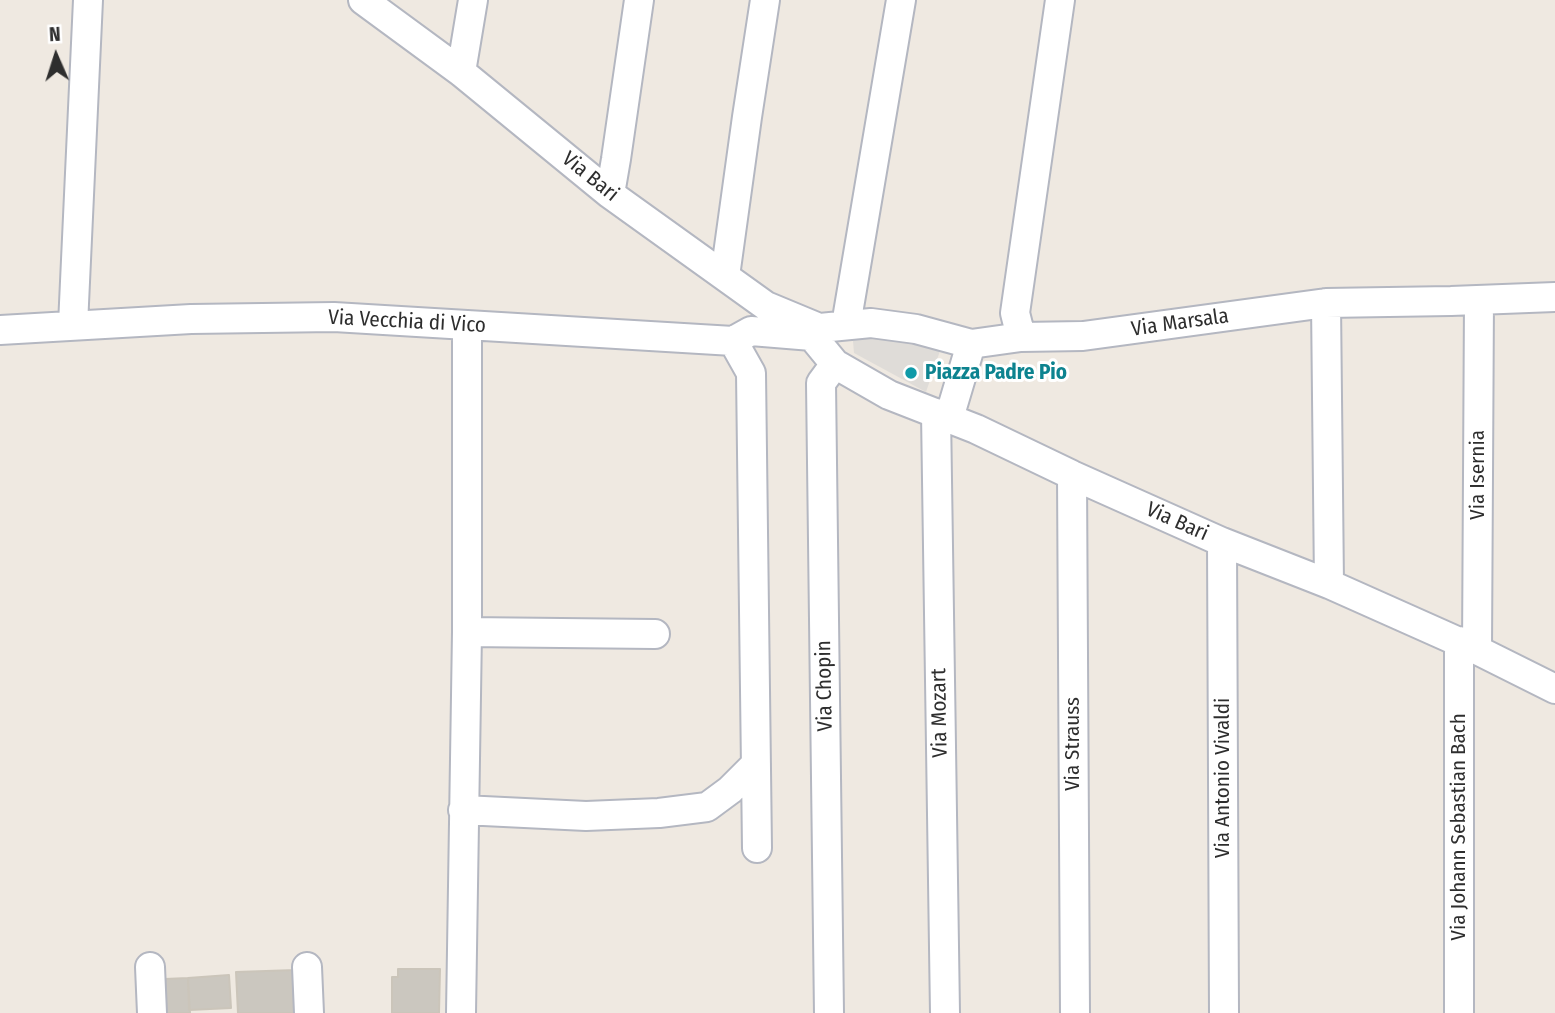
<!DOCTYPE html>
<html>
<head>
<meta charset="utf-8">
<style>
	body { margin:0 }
	#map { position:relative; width:1555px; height:1013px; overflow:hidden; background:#efe9e1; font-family:"Fira Sans Condensed",sans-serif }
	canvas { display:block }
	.north { position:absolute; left:21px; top:21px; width:70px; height:70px; -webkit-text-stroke:5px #fff; paint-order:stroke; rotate:357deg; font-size:19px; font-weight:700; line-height:28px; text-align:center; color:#2e2e2e }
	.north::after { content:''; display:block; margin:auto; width:24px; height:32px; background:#2e2e2e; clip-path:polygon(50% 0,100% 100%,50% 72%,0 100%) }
</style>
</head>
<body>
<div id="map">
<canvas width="1555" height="1013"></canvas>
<div class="north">N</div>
</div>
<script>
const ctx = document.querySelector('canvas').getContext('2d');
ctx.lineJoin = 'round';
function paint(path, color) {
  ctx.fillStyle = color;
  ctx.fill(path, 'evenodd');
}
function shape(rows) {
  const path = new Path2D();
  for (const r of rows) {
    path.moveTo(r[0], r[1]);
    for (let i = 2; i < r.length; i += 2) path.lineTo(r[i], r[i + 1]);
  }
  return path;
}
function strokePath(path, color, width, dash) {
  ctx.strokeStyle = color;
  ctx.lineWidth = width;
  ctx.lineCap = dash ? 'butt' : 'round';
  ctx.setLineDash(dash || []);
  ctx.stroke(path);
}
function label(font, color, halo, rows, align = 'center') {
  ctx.font = font + ' "Fira Sans Condensed",sans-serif';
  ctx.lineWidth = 6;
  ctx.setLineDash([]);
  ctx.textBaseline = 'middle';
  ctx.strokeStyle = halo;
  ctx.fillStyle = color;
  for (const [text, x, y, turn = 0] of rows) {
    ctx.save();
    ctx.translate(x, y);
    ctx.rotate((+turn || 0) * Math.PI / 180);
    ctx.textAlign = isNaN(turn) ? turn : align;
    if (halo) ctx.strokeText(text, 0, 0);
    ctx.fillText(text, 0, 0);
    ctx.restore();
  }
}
const plaza = shape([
	[862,334,941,348,926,392,854,353,853,341]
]);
const building = shape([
	[398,969,440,969,439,1013,392,1013,392,977,398,977,398,969],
	[296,970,298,1013,238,1013,236,972,296,970],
	[229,975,231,1008,189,1010,188,978,229,975],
	[188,978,190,1013,167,1013,165,979,188,978]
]);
const street = shape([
	[363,0,461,72,610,194,766,306,819,328],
	[461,72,473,0],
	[610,194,616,159,639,0],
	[725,276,747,117,765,0],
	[1326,303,1329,584],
	[73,325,88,0],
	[846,325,901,0],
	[0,330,191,319,334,317,733,341,751,331,812,336],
	[812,336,835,364,889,395,976,429,1072,475,1222,542,1329,584,1477,650,1555,689],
	[812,336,813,331,820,328,871,323,916,329,971,344,1021,337,1083,336,1326,303,1451,301,1555,297],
	[1021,337,1015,313,1060,0],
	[733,341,751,373,757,848],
	[936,413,945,1013],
	[949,418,971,344],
	[1072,475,1075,1013],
	[1222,542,1224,1013],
	[467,632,655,634],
	[1477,650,1479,300],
	[463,810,586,816,659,813,707,807,730,790,756,764],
	[150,967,152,1013],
	[307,967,309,1013],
	[461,1013,467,632,467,325],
	[829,1013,821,383,835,364],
	[1459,1013,1459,641]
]);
const markers = [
	[911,373,7,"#0f9aa8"]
];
const streetNames = [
	["Via Bari",590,177,39],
	["Via Vecchia di Vico",407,322,3],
	["Via Marsala",1180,323,-8],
	["Via Isernia",1478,475,-90],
	["Via Bari",1177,522,24],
	["Via Chopin",825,686,-91],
	["Via Mozart",940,713,-91],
	["Via Strauss",1073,744,-90],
	["Via Antonio Vivaldi",1223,778,-90],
	["Via Johann Sebastian Bach",1459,827,-90]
];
const cultureNames = [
	["Piazza Padre Pio",925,373]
];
paint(plaza, '#dfdcd8');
paint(building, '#cbc7bf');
strokePath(building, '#cbc5ba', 2);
strokePath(street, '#b4b7c1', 32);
strokePath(street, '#fff', 28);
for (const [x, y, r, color] of markers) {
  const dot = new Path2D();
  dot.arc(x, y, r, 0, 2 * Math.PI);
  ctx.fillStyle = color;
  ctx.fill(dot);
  strokePath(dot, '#fff', 2.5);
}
label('21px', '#2e2e2e', '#fff', streetNames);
label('bold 21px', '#0d838f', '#fff', cultureNames, 'left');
</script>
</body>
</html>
